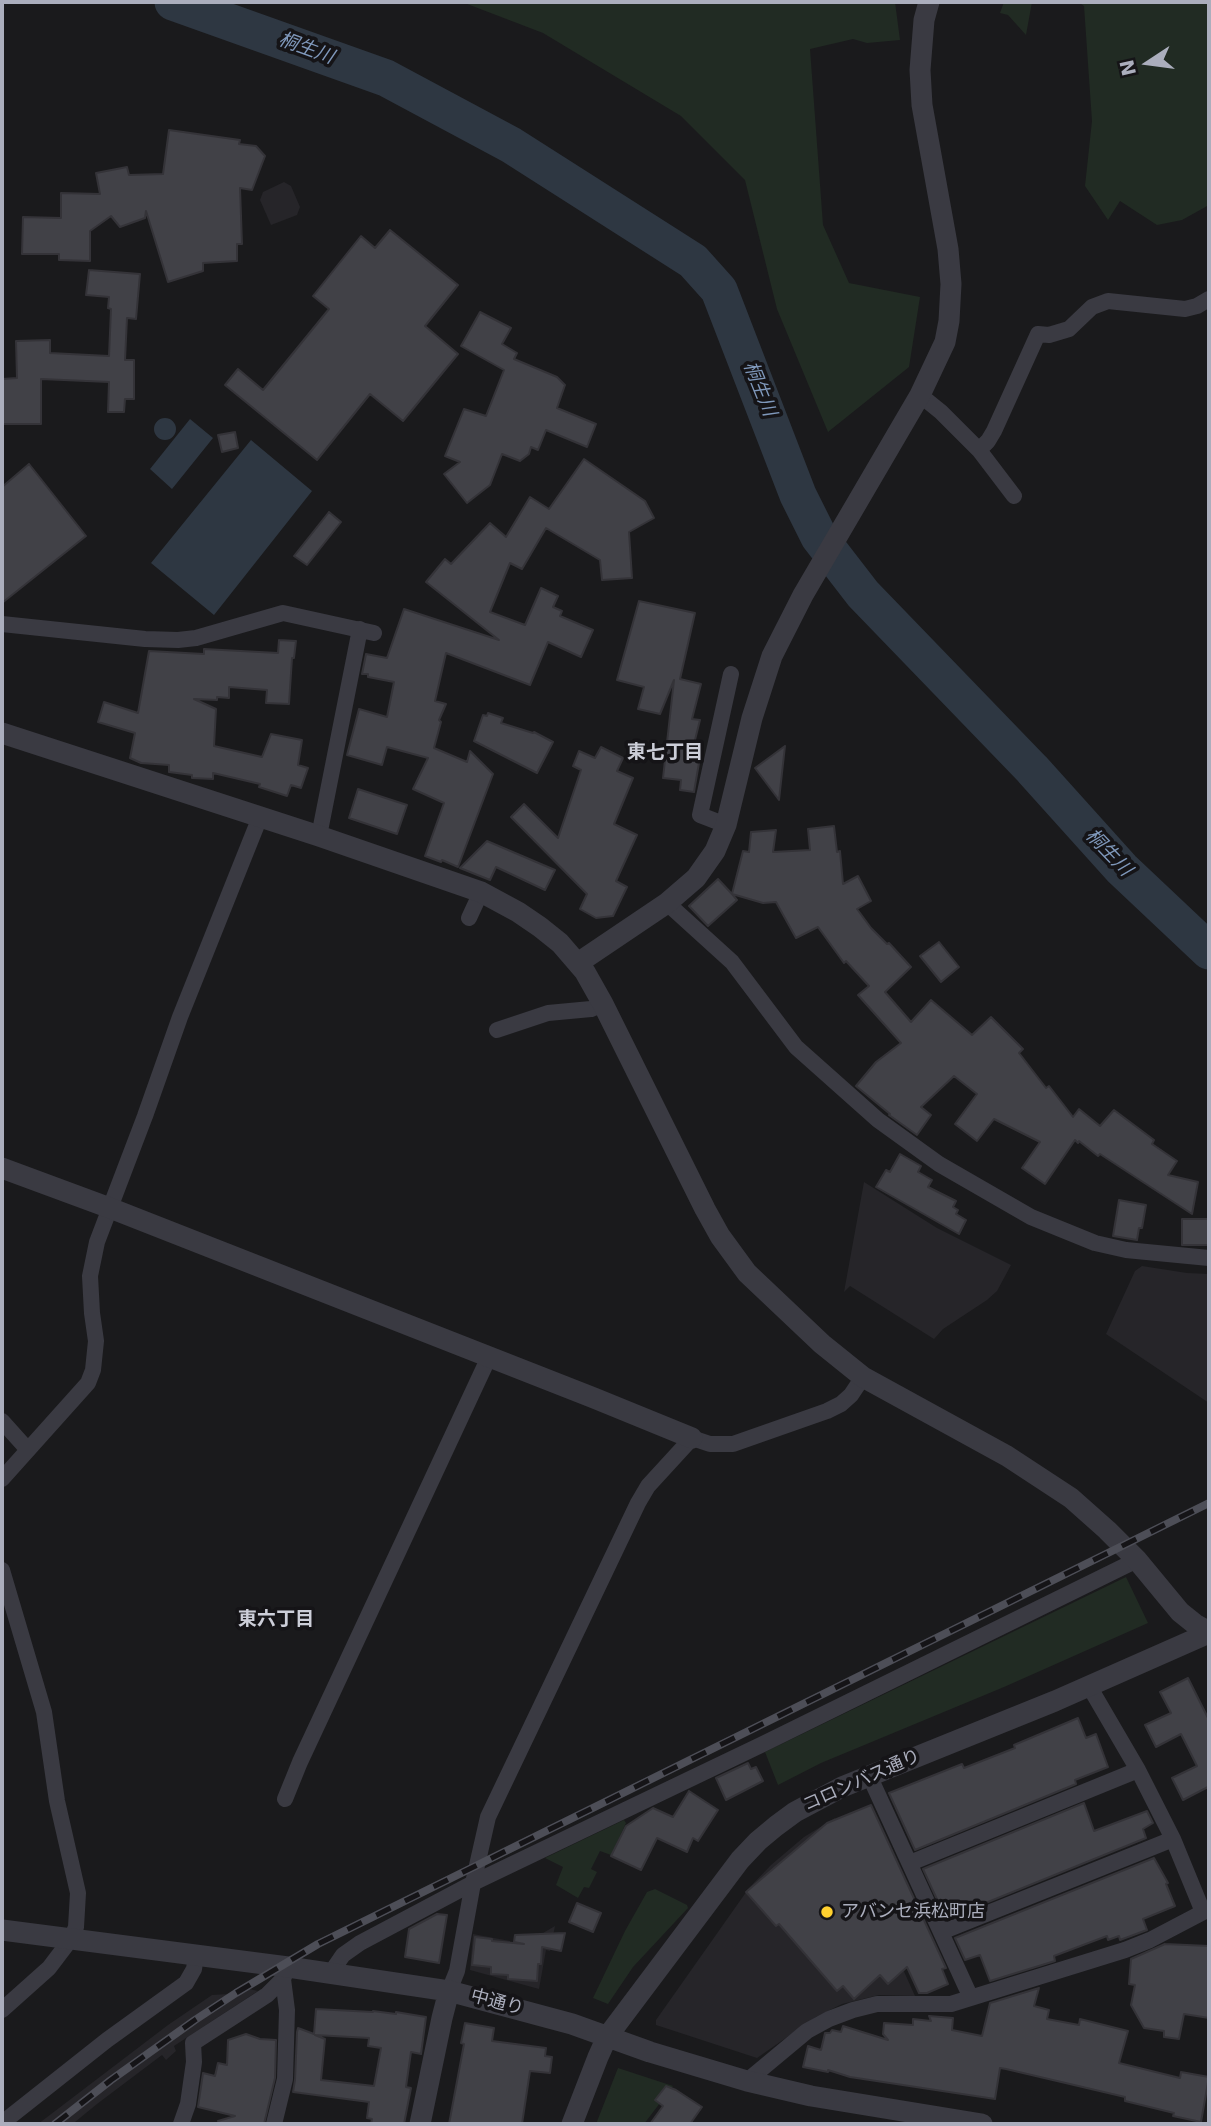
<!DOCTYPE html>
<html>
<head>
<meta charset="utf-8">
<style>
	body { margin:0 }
	#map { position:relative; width:1211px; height:2126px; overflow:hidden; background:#1a1a1c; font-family:"DejaVu Sans",sans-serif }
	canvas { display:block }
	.frame { position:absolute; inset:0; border:4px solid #abaebd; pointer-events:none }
	.north { position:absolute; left:1113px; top:28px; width:70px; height:70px; -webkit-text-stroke:5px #151417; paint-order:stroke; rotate:257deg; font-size:19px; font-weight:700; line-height:28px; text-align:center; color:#abaebd }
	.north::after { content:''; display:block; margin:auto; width:24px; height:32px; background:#abaebd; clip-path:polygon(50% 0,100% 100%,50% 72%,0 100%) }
</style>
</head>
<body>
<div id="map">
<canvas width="1211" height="2126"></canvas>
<div class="frame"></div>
<div class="north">N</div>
</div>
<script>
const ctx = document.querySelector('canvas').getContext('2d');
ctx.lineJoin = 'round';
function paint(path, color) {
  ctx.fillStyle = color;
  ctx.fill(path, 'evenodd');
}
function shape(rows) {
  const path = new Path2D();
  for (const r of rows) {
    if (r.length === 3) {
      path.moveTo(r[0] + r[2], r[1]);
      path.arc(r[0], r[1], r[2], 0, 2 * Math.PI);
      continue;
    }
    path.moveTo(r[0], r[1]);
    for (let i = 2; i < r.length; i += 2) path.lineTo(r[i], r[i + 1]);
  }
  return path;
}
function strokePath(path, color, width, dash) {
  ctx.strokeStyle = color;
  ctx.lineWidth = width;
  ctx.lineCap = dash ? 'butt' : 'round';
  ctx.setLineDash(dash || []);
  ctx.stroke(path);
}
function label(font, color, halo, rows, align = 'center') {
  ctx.font = font + ' "DejaVu Sans","Noto Sans JP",sans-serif';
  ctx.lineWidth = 7;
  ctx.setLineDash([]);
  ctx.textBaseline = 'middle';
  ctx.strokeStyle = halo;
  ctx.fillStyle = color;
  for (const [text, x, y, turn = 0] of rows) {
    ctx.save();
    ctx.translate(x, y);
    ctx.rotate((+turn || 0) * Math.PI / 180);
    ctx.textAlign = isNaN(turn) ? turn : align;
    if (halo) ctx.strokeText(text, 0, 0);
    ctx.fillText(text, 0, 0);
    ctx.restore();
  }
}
const built = shape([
	[284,182,291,186,300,207,297,215,271,225,260,200,263,192],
	[864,1182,937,1228,1011,1265,997,1291,987,1300,943,1329,934,1339,850,1286,844,1292],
	[1142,1266,1187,1273,1209,1274,1209,1403,1106,1334,1135,1271],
	[835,1818,915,1996,879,1995,842,2004,816,2017,757,2058,656,2025,656,2020,749,1888,771,1865,804,1837],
	[555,1926,550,1951,546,1950,539,1989,470,1970,473,1934,510,1941,510,1951,532,1941,532,1934,543,1933],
	[241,1987,258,1991,174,2046,176,2051,166,2060,162,2055,97,2104,75,2122,77,2124,38,2124,168,2025,212,1995,228,1994]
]);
const green = shape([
	[462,2,895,2,900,40,867,43,853,39,810,49,823,225,849,283,920,297,909,367,828,432,777,309,745,180,681,116,543,33],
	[1004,2,1032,2,1026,35,1008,15,1000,13],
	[1078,2,1209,2,1209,205,1182,220,1157,225,1120,201,1108,220,1085,186,1092,121,1084,6],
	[1126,1577,1148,1623,1004,1687,821,1763,778,1785,765,1752],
	[624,1820,626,1823,611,1855,600,1851,591,1869,597,1872,589,1888,584,1887,578,1898,556,1885,563,1867,545,1858],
	[655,1889,687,1905,688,1908,633,1967,608,2004,593,1998,625,1931,647,1892],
	[618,2068,673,2086,644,2124,596,2124]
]);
const water = shape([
	[165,429,11],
	[190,419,213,438,172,489,150,469],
	[251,440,312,491,214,615,151,563]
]);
const river = shape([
	[173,2,386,78,511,145,693,261,719,290,798,495,819,537,863,594,1032,769,1122,869,1209,951]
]);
const building = shape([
	[169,130,240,140,239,144,256,146,265,156,252,190,240,188,242,244,237,244,237,261,203,263,203,271,168,282,146,211,145,218,120,227,111,216,90,231,90,261,59,260,59,254,22,254,23,217,61,218,61,193,100,194,96,173,127,167,129,175,163,174,169,130],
	[390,230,458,285,425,326,458,354,403,421,370,394,317,460,225,385,238,369,263,390,329,309,313,296,361,236,375,248,390,230],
	[89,270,140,274,136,319,127,318,125,360,134,360,134,399,125,399,124,412,108,412,109,382,41,379,41,424,2,424,2,379,17,378,16,341,50,340,50,353,109,356,111,309,108,308,109,297,86,295,89,270],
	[480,312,511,328,502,344,517,353,514,359,557,377,565,385,557,408,596,424,587,447,546,430,538,450,531,447,529,454,520,461,502,454,490,485,467,503,444,474,460,462,445,456,464,409,486,416,504,370,461,346,480,312],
	[235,432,238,448,222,452,218,435,235,432],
	[584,459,645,501,654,518,629,532,632,578,602,580,600,560,546,528,522,569,510,563,490,612,525,625,541,588,558,596,553,607,562,611,560,616,593,630,581,657,548,642,530,685,446,653,435,701,446,704,439,720,441,722,434,748,467,762,470,751,493,774,458,867,442,860,441,862,425,856,444,803,413,789,428,758,387,747,382,765,347,755,359,709,387,717,394,682,368,677,368,674,362,674,366,654,387,658,404,609,499,640,426,582,445,559,451,564,490,523,506,537,530,497,549,509,584,459],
	[29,464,86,536,2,603,2,487,29,464],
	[329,512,341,522,307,565,294,556,329,512],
	[639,601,695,613,680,679,701,684,692,719,700,720,691,756,700,757,694,792,680,790,681,780,663,778,674,680,660,714,638,709,644,687,617,680,639,601],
	[279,640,296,641,294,658,292,658,289,704,266,703,267,690,229,687,229,698,217,697,217,700,194,699,216,709,214,746,262,757,271,734,302,740,298,765,308,768,301,788,291,785,287,796,259,787,260,784,213,773,213,779,192,778,192,775,169,772,169,765,141,763,130,758,135,733,98,722,104,702,138,713,149,651,204,654,204,649,278,653,279,640],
	[488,713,503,718,501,723,533,733,534,732,553,742,537,773,474,741,483,715,487,716,488,713],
	[785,746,779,800,755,768,785,746],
	[601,747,623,758,617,771,633,778,614,824,637,835,616,881,627,887,613,916,596,918,580,909,587,894,511,817,524,804,558,838,581,770,573,766,579,751,595,758,601,747],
	[358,789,407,805,397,834,349,818,358,789],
	[834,826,837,852,840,851,843,884,858,876,871,901,857,909,871,928,887,944,889,943,911,967,885,992,911,1022,931,1000,972,1035,991,1017,1023,1049,1019,1053,1046,1088,1049,1086,1073,1117,1079,1109,1100,1126,1114,1110,1154,1140,1152,1144,1177,1161,1168,1175,1198,1182,1192,1214,1100,1154,1098,1156,1079,1141,1078,1143,1075,1140,1045,1184,1022,1168,1040,1142,994,1119,977,1141,955,1124,977,1094,954,1076,921,1107,931,1115,917,1135,889,1115,890,1114,856,1086,876,1062,901,1043,858,995,869,986,846,961,844,963,818,927,796,938,776,902,763,903,732,894,737,900,708,926,689,906,718,879,732,894,743,851,749,852,751,832,776,830,773,852,810,850,808,829,834,826],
	[487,841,555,870,545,890,496,867,490,880,460,868,487,841],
	[939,942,959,967,941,982,920,956,939,942],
	[900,1154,921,1166,918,1172,932,1180,928,1187,956,1201,953,1207,958,1210,956,1214,966,1220,959,1234,876,1187,886,1170,890,1172,900,1154],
	[1119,1200,1146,1205,1142,1228,1139,1228,1137,1240,1113,1236,1119,1200],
	[1182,1219,1209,1219,1209,1245,1182,1245,1182,1219],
	[1188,1678,1209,1720,1209,1790,1208,1787,1183,1800,1172,1778,1197,1766,1181,1734,1156,1747,1145,1725,1171,1713,1160,1692,1188,1678],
	[1078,1718,1086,1738,1096,1734,1108,1767,1075,1780,1076,1784,915,1850,889,1793,962,1764,964,1768,1015,1748,1014,1745,1078,1718],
	[748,1763,751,1769,756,1767,763,1781,726,1800,716,1778,748,1763],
	[689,1791,718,1810,698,1841,693,1838,687,1852,657,1838,641,1870,611,1856,626,1826,653,1808,673,1817,689,1791],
	[1084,1803,1094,1831,1147,1811,1153,1823,1143,1829,1146,1838,946,1919,923,1869,1084,1803],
	[871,1805,946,1968,942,1969,948,1984,927,1993,919,1993,907,1967,888,1984,880,1975,854,1999,843,1986,837,1991,779,1924,776,1926,746,1892,827,1823,871,1805],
	[1154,1858,1168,1883,1166,1884,1175,1906,1143,1919,1147,1930,1120,1940,1119,1936,1108,1940,1107,1936,1054,1956,1055,1961,990,1981,980,1955,965,1960,955,1938,1154,1858],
	[577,1903,601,1913,593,1932,569,1922,577,1903],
	[437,1914,447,1915,439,1963,405,1957,409,1929,437,1914],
	[565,1933,561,1951,542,1947,541,1964,538,1964,537,1981,508,1979,508,1975,491,1974,491,1967,472,1965,475,1937,492,1939,492,1941,524,1944,514,1942,515,1935,565,1933],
	[1165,1944,1209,1946,1209,2018,1184,2014,1179,2039,1164,2037,1164,2031,1144,2028,1131,2005,1135,1985,1129,1984,1131,1959,1165,1944],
	[1039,1988,1034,2006,1049,2010,1047,2019,1079,2025,1080,2019,1128,2031,1119,2063,1180,2078,1181,2072,1209,2077,1201,2122,1173,2116,1174,2113,1125,2101,1125,2097,1006,2069,1000,2068,995,2099,850,2077,828,2070,828,2072,803,2067,808,2046,821,2050,825,2033,830,2033,832,2030,841,2032,843,2026,888,2040,883,2034,884,2023,913,2025,913,2019,931,2021,929,2016,953,2018,952,2030,982,2036,990,2003,1039,1988],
	[316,2009,373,2012,373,2011,396,2014,396,2012,426,2017,421,2054,411,2052,406,2087,411,2088,404,2124,371,2124,372,2119,367,2118,369,2102,293,2092,295,2080,297,2032,298,2028,314,2034,316,2009],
	[315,2035,369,2038,368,2046,381,2048,374,2086,321,2080,325,2039,315,2035],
	[465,2023,494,2028,492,2041,546,2048,545,2056,552,2057,550,2073,530,2071,522,2124,449,2124,464,2044,461,2043,465,2023],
	[246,2034,260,2039,276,2040,275,2078,264,2124,219,2124,218,2121,235,2116,198,2107,203,2073,215,2076,218,2063,227,2065,228,2040,246,2034],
	[666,2086,676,2090,702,2107,690,2124,650,2124,663,2106,655,2100,666,2086]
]);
const minor = shape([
	[920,395,941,412,979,450,1014,496],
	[979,450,988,441,994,431,1038,334,1049,335,1069,329,1092,307,1108,301,1185,309,1197,306,1209,299],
	[2,624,145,639,178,640,196,638,283,613,374,633],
	[726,825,700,815,731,674],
	[319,836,360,629],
	[667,903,732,962,796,1047,878,1120,939,1164,1031,1217,1095,1243,1126,1250,1209,1258],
	[469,918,481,892],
	[497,1030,548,1013,591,1009,603,1004],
	[2,1421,28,1450],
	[2,1479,88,1383,93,1370,96,1341,92,1313,90,1276,97,1242,145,1116,180,1017,260,817],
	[2,1570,44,1712,57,1801,78,1893,76,1927,71,1939,49,1968,2,2010],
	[1089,1686,1138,1770,1173,1839,1203,1912],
	[869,1775,971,1998],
	[285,1799,300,1762,489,1357],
	[910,1863,1138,1770],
	[941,1932,1173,1839],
	[330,1974,343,1955,360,1943,473,1883,763,1744,1137,1560],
	[449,1991,457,1971,473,1883,488,1817,638,1503,648,1486,692,1438,710,1444,733,1444,827,1411,841,1404,851,1395,863,1377],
	[747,2081,807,2031,829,2019,853,2010,877,2004,951,2004,1125,1950,1150,1940,1209,1909],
	[2,2123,107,2040,186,1983,194,1969,196,1956],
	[181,2124,188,2104,194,2062,193,2043,267,1995,283,1979,288,1967],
	[274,2124,285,2079,287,2010,283,1979]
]);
const tertiary = shape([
	[2,733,319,836,481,892,518,912,540,927,560,943,585,972,603,1004,705,1209,720,1236,747,1273,822,1344,863,1377,1007,1456,1071,1498,1107,1530,1137,1560,1180,1612,1195,1624,1209,1632],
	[578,963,667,903,696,878,715,851,726,825,752,718,772,656,803,595,920,395,945,342,949,321,951,284,948,249,922,105,920,70,924,20,929,2],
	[2,1168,110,1208,594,1398,692,1438],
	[2,1930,288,1967,449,1991,572,2024,650,2052,747,2081,811,2096,982,2124],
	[420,2124,442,2018,449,1991],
	[572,2124,598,2057,607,2037,740,1860,758,1841,776,1826,795,1812,842,1787,1055,1701,1209,1633]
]);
const rail = shape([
	[55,2124,111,2080,195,2020,236,1993,318,1944,1209,1503]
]);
const markers = [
	[827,1912,7,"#ffd02f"]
];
const streetNames = [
	["コロンバス通り",862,1781,-24],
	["中通り",497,2003,15]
];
const poiNames = [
	["アバンセ浜松町店",841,1912]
];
const waterNames = [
	["桐生川",306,49,20],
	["桐生川",759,389,68],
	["桐生川",1108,853,46]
];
const neighbourhoodNames = [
	["東七丁目",665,753],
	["東六丁目",276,1620]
];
paint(built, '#262529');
paint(green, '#212b23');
paint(water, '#2e3742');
strokePath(river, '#2e3742', 37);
paint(building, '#414147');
strokePath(building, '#343338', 2);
strokePath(minor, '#3a3a42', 16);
strokePath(tertiary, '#3a3a42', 21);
strokePath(rail, '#4d4e57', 8);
strokePath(rail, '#151417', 5, [16]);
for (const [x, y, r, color] of markers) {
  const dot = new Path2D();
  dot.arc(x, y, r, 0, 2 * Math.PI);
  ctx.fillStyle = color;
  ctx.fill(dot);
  strokePath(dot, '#151417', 2.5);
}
label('18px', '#abaebd', '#151417', streetNames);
label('18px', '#abaebd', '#151417', poiNames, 'left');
label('italic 19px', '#7f98bb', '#151417', waterNames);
label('bold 19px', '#ccced8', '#151417', neighbourhoodNames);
</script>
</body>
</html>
